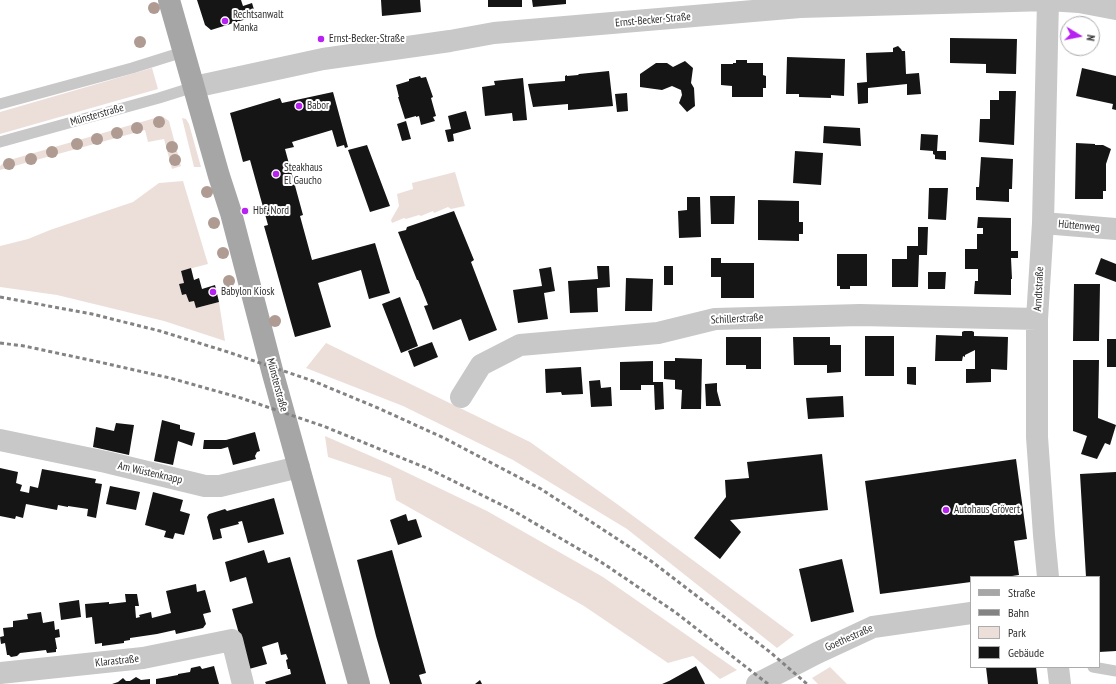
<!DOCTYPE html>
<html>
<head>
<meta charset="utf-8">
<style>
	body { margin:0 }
	#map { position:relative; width:1116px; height:684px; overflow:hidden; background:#fff; font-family:"PT Sans Narrow",sans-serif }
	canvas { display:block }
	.legend { position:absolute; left:970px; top:576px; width:130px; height:92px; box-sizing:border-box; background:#fff; border:1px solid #ababab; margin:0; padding:5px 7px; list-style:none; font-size:12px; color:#2e2e2e }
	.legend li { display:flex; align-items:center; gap:8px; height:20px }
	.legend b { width:20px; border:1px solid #ababab }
	.north { position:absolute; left:1060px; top:16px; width:40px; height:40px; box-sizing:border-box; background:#fff; border:1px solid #ababab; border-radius:50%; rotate:100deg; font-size:11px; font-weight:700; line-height:16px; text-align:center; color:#2e2e2e }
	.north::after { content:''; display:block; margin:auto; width:14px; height:18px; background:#b722f2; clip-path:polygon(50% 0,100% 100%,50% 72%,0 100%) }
</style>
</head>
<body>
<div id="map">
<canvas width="1116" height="684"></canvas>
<ul class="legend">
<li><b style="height:5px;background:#a6a6a6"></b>Straße</li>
<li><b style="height:5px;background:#838383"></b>Bahn</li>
<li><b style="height:11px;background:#ecdfda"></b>Park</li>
<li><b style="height:11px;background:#151515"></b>Gebäude</li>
</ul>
<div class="north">N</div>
</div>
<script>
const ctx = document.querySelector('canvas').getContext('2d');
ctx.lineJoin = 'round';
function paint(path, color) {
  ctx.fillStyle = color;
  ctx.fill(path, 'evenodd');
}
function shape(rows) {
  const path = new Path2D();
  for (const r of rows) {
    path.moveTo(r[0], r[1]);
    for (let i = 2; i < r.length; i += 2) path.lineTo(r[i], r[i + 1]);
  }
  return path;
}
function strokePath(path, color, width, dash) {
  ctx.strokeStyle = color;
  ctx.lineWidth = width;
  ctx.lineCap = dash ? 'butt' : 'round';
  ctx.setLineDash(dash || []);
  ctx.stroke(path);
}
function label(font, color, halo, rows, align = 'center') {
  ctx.font = font + ' "PT Sans Narrow",sans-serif';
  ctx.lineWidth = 4;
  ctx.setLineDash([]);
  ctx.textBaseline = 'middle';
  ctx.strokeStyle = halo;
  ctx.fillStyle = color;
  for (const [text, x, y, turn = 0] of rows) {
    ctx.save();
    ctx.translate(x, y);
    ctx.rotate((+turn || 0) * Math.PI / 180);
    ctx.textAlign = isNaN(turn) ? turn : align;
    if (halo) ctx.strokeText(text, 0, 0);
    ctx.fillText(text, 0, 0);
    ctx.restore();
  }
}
const green = shape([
	[152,68,158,89,0,134,0,112],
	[162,116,169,121,181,166,172,169,164,139,148,142,145,130,0,170,0,166,6,161],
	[182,118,186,119,189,124,201,167,194,167],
	[455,172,465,206,451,209,448,207,434,213,433,211,421,216,419,215,406,219,404,218,392,223,391,220,399,206,397,194,413,189,412,183],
	[183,181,208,264,181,271,184,283,179,284,182,295,186,294,189,302,194,301,196,308,219,302,225,341,164,321,57,295,0,287,0,246,28,239,50,230,133,202,159,183],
	[326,343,530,442,617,504,794,635,777,648,627,529,513,460,403,406,306,368],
	[325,436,389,464,487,511,603,577,737,670,720,679,693,656,668,663,584,606,396,500,391,478,328,457],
	[830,667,847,684,818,684,812,678]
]);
const building = shape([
	[197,0,241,0,243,6,252,3,256,16,211,30,205,25],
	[381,0,420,0,421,12,382,16],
	[488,0,522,0,522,7,488,7],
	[532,0,566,0,566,4,533,7],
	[950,38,1017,39,1016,74,986,73,986,64,950,63],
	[898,46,901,49,902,51,905,51,906,74,919,73,921,94,907,95,907,84,868,88,868,103,858,104,857,83,867,82,866,53,893,52,893,48],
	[787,57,845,59,844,96,831,95,831,98,799,97,799,94,786,94],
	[736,60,747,60,747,63,763,63,763,75,766,76,766,88,763,88,763,97,732,97,732,86,721,85,721,64,733,64,733,63,736,63],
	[685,61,693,68,691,83,694,88,695,106,687,112,679,103,682,95,681,90,672,86,662,90,640,87,640,74,656,63,667,63,673,67],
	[1082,68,1116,76,1116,110,1112,109,1113,104,1076,96],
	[609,71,613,106,568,110,568,104,533,107,528,84,565,81,565,76,567,75,567,76,578,75,579,74],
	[420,76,421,78,426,77,433,97,431,98,436,116,433,117,435,121,421,125,419,116,416,117,416,116,405,119,398,97,399,97,396,85,409,81,409,79],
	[523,78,527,120,513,121,512,113,485,116,482,87,495,85,494,81],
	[999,91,1016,91,1014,145,979,142,980,119,990,119,990,100,999,100],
	[333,92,348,147,345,148,344,145,337,147,332,130,292,142,294,147,285,149,303,215,300,216,312,260,375,243,390,293,369,299,361,270,318,283,331,327,295,337,264,226,268,225,250,160,243,162,230,113,280,98,282,103],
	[627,93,628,111,617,112,615,94],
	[466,111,471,129,453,134,454,141,448,142,445,130,451,129,448,116],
	[406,121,411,139,402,141,397,124],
	[824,126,860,128,861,146,823,143],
	[921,134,938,135,937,151,946,151,946,160,935,159,935,155,933,154,933,151,920,150],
	[1076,143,1095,144,1095,145,1103,145,1111,149,1106,164,1106,191,1103,191,1103,199,1075,199],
	[367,145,390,206,370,212,348,150],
	[795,151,823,153,821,185,793,183],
	[981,157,1013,159,1012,189,1009,189,1009,202,976,200,976,187,979,187],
	[929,188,948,188,946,220,928,219],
	[710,196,735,196,734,224,711,224],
	[687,197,700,197,701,237,679,238,678,211,687,210],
	[758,200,799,201,799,222,803,222,803,234,799,234,799,241,758,240],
	[454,211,474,260,471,262,497,330,469,341,461,319,433,330,424,306,428,305,418,280,417,280,398,232,406,230,407,227],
	[978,217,1011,218,1011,251,1018,251,1018,258,1011,258,1012,279,1011,279,1011,295,974,294,975,281,978,281,978,269,965,269,965,249,977,249,977,234,983,234,983,228,977,228],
	[918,227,928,227,927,255,919,255,918,287,892,287,892,259,907,259,907,246,918,246],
	[837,254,867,254,867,286,850,286,850,289,840,289,840,286,837,286],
	[711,258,721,258,721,263,754,263,754,298,721,298,721,277,711,277],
	[1101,258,1116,264,1116,282,1095,274],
	[597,266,609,266,610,287,597,288,598,312,570,313,568,281,598,279],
	[664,266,673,266,673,285,664,285],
	[551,267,555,291,544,293,548,319,518,323,513,290,542,286,539,269],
	[191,268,194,280,199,278,202,289,215,285,219,302,196,308,194,301,189,302,186,294,182,295,179,284,184,283,181,271],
	[928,272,946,272,945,289,928,289],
	[626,278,653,279,652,311,625,311],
	[1074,284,1100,284,1099,341,1073,341],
	[400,297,418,346,401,353,382,304],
	[964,331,972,331,974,332,974,336,1008,337,1007,370,991,369,991,382,966,383,966,369,975,369,975,350,965,355,965,357,963,356,962,361,935,361,936,335,962,336,962,332],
	[865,336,894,336,894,376,865,376],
	[726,337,761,337,761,369,746,369,746,365,726,365],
	[793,337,830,337,830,345,841,345,841,372,827,373,827,365,794,365],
	[1107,339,1116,339,1116,367,1107,367],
	[432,342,438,357,414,367,408,351],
	[675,358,702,359,701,409,681,409,682,390,675,389,675,380,664,379,664,361,675,361],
	[1073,360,1099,360,1098,418,1116,425,1110,445,1105,443,1097,459,1081,454,1087,436,1073,431],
	[653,361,653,382,663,382,664,409,655,410,654,385,641,385,641,390,620,390,620,362],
	[581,367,583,394,562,395,561,392,546,393,545,369],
	[907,367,916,367,916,385,907,384],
	[600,380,601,388,611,387,612,406,591,407,589,381],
	[717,383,717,391,721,406,706,406,705,384],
	[843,396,844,417,808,419,806,398],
	[162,420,180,425,180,429,195,433,192,446,178,441,173,465,154,461],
	[116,423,134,425,129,455,93,447,96,427,114,431],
	[255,432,260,451,257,452,255,456,256,459,233,465,228,447,221,449,203,449,204,440,226,440],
	[822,454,828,510,730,520,741,532,720,559,694,538,726,497,725,480,749,478,747,462],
	[1016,459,1027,539,1014,541,1019,575,1005,577,971,577,971,582,880,594,865,481],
	[0,468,18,472,16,483,22,485,20,491,29,493,30,486,38,488,42,469,96,479,95,483,102,484,96,518,87,516,88,509,68,506,68,507,58,505,57,510,26,504,23,518,16,516,15,519,0,516],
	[1116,472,1116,651,1099,652,1099,577,1086,577,1080,474],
	[110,486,140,492,136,510,106,504],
	[153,492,183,500,180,511,190,514,184,535,175,533,173,539,164,537,166,531,145,525],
	[274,498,284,534,248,543,242,521,238,522,239,524,220,529,222,538,213,540,207,517,209,514,225,509,227,511],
	[406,514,408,521,416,519,422,537,398,545,390,520],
	[264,550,268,563,290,557,326,684,266,684,265,682,291,674,290,669,288,669,286,660,288,659,286,654,281,655,278,642,262,647,267,664,249,669,232,609,253,603,246,577,230,582,225,562],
	[392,550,426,673,419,675,422,684,390,684,376,636,357,560],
	[842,559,854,612,811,622,799,569],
	[196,584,197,592,205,590,211,612,203,614,206,624,203,628,176,634,175,630,157,634,130,638,130,640,124,641,124,643,102,646,102,643,95,644,92,617,86,618,85,604,109,602,109,604,126,602,125,594,137,594,139,606,135,606,136,618,140,617,139,615,151,612,152,618,171,613,166,591],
	[79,600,81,617,61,620,59,603],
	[41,612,43,623,54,621,55,630,59,629,60,637,55,638,57,649,56,649,56,652,47,653,46,650,20,653,17,656,11,657,9,655,7,655,5,643,1,644,0,637,4,636,3,628,13,627,13,621,28,619,27,614],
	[200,666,202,669,214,666,219,684,156,684,156,679,178,675,178,674,190,672,191,668],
	[696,666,705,684,662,684,669,681],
	[986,667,1036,667,1038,684,988,684],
	[136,677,141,680,150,679,150,684,112,684,118,682,123,678,126,681,130,681],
	[480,680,482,684,475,684]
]);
const lane = shape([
	[0,104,132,68,183,52],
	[0,142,159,98,194,87],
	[1093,667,1116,671]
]);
const street = shape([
	[194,87,323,59,450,41,494,33,800,7,1048,0,1079,2,1116,9],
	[1043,223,1116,229],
	[461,397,481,365,520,345,658,333,715,319,860,315,1037,319],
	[0,440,106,462,205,486,220,486,299,467],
	[1048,577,1044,535,1037,437,1037,319,1043,223,1048,0],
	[1058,667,1060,684],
	[0,673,143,658,232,640,243,684],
	[757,684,817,653,873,627,971,613]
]);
const primary = shape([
	[169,0,219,176,231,213,273,374,359,684]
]);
const rail = shape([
	[0,297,92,314,160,331,228,352,313,381,378,408,444,438,541,489,651,561,770,652,807,684],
	[0,343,24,346,99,362,170,378,241,398,323,426,429,469,512,510,601,562,675,612,768,684]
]);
const trees = [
	[154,8],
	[140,42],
	[159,122],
	[137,128],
	[117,133],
	[97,139],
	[77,144],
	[172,147],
	[52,152],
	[31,159],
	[175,160],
	[9,164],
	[207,192],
	[214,223],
	[223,253],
	[229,281],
	[275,321]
];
const markers = [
	[225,21,4,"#b722f2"],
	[321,39,4,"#b722f2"],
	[299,106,4,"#b722f2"],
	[276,174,4,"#b722f2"],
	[245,211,4,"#b722f2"],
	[213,292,4,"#b722f2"],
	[946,510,4,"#b722f2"]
];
const poiNames = [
	["Rechtsanwalt",233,15],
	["Manka",233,28],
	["Ernst-Becker-Straße",329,39],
	["Babor",307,106],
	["Steakhaus",284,168],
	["El Gaucho",284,181],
	["Hbf. Nord",253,211],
	["Babylon Kiosk",221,292],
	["Autohaus Grövert",954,510]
];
const streetNames = [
	["Ernst-Becker-Straße",653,20,-5],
	["Münsterstraße",97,115,-16],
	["Hüttenweg",1079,226,5],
	["Arndtstraße",1039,289,-87],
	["Schillerstraße",737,319,-3],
	["Münsterstraße",277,385,75],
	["Am Wüstenknapp",150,473,13],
	["Goethestraße",849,638,-24],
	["Klarastraße",117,661,-6]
];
paint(green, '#ecdfda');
paint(building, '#151515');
strokePath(lane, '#c8c8c8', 11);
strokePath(street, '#c8c8c8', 22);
strokePath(primary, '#a6a6a6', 22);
strokePath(rail, '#838383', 3, [4, 3]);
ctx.fillStyle = '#af9b92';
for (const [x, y] of trees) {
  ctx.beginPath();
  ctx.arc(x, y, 6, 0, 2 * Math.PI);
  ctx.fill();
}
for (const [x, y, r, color] of markers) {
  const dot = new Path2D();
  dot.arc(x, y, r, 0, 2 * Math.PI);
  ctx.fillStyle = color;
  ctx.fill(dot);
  strokePath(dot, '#fff', 1.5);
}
label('11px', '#2e2e2e', '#fff', poiNames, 'left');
label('11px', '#2e2e2e', '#fff', streetNames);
</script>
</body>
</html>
